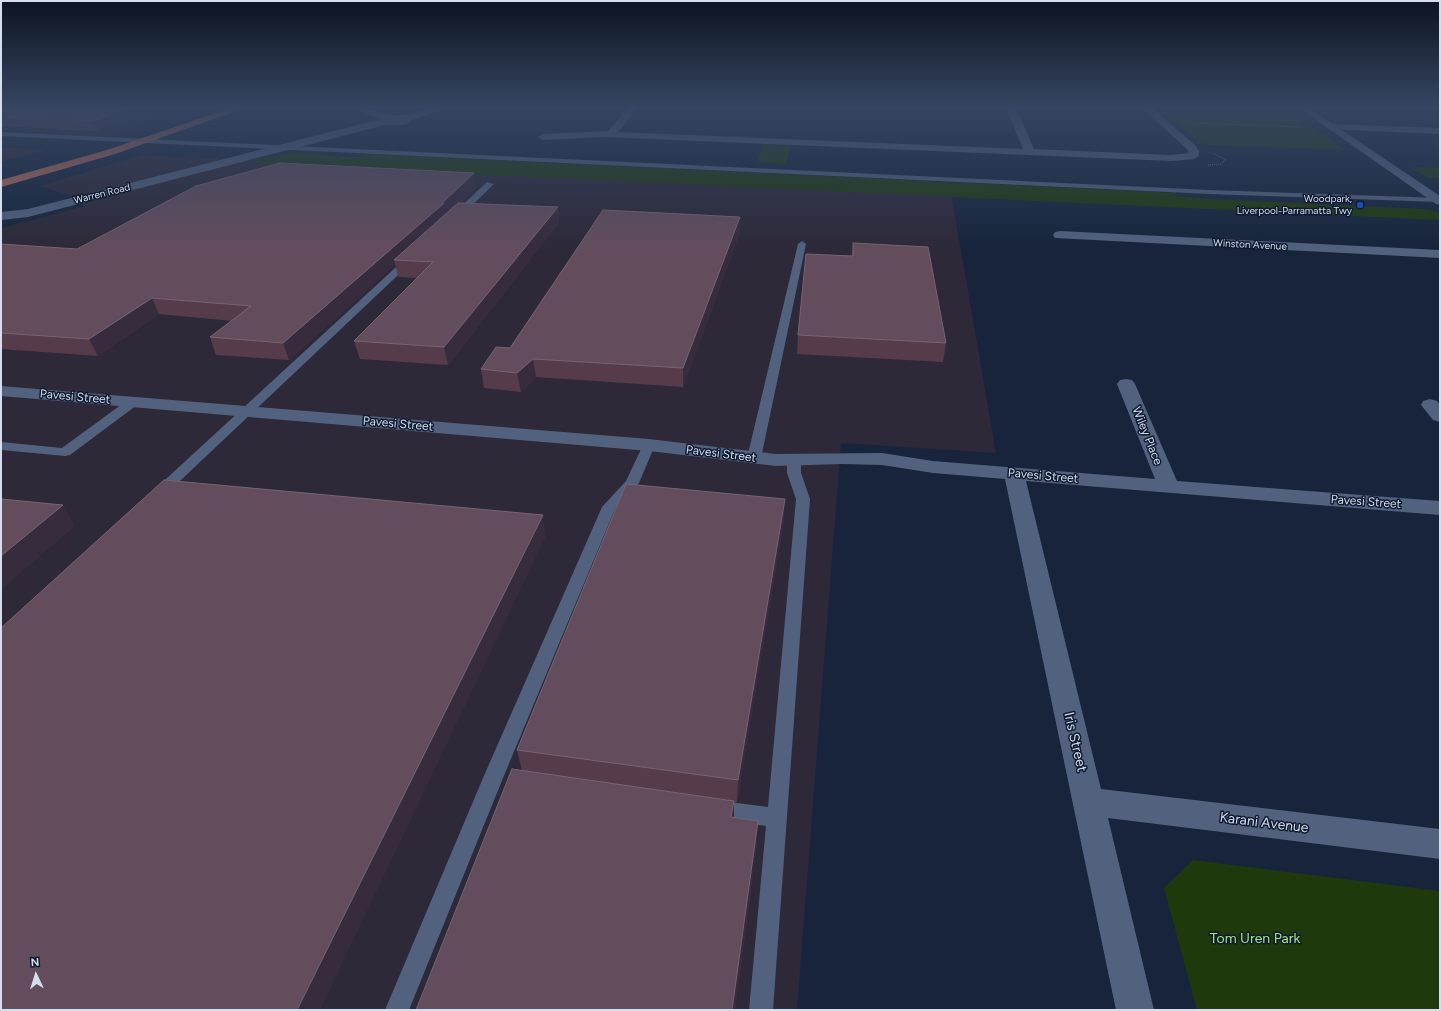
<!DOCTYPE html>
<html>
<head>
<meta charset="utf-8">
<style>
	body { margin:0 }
	#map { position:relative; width:1441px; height:1011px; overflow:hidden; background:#17243c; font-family:Figtree,sans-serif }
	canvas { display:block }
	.frame { position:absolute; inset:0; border:2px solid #d4deee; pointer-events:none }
	.north { position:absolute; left:16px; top:955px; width:40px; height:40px; -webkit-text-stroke:3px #0e1a31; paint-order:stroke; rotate:356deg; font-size:11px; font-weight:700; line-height:16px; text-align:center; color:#d4deee }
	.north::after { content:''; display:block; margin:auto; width:14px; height:18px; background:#d4deee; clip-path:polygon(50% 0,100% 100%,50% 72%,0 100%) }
</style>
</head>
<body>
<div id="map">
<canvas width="1441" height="1011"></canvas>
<div class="frame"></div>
<div class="north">N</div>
</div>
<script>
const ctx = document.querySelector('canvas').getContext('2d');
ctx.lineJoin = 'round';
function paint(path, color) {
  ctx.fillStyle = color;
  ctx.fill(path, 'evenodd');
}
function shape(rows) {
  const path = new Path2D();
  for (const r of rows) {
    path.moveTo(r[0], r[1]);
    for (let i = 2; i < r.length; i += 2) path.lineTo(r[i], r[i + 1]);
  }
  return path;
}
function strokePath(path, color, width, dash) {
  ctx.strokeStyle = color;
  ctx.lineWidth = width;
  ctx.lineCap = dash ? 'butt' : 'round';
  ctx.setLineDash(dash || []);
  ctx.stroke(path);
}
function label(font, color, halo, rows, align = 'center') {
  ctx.font = font + ' Figtree,sans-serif';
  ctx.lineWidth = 3;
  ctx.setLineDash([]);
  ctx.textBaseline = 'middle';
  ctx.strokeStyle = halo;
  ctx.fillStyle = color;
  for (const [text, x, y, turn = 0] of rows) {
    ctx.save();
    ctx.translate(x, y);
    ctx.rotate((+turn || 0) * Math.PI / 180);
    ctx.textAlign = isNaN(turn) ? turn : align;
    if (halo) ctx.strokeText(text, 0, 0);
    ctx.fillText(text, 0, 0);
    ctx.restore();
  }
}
const industrial = shape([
	[1,108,181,108,108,136,1,130],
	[1,148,47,150,1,162],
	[142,155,951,193,996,453,841,443,797,1010,1,1010,1,228,85,206,68,195,40,186]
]);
const green = shape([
	[1164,114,1301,119,1345,150,1204,145],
	[764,145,791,146,786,164,757,162],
	[295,153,359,157,364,154,1175,193,1177,196,1213,199,1424,209,1437,212,1440,215,1440,220,255,164,260,162,253,159],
	[1410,167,1440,168,1440,177,1428,178],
	[1193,860,1440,891,1440,1010,1197,1010,1164,888]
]);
const path = shape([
	[1193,123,1300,127],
	[1208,165,1221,164,1226,160,1213,153]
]);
const service = shape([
	[1,132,1209,190,1439,198,1440,202,1209,194,1,136,1,132],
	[487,182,494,184,459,218,453,218,453,214,487,182],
	[802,241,806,244,761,458,754,462,747,458,798,244,802,241],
	[410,256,414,259,413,261,164,496,154,496,152,493,154,490,407,257,410,256],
	[133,398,137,399,139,402,137,405,70,455,65,456,1,450,1,442,62,448,129,399,133,398],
	[649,441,655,445,639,483,615,509,503,778,409,1010,385,1010,483,778,602,507,626,481,643,445,649,441],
	[794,456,801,460,801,473,810,499,773,1010,749,1010,766,826,715,818,708,815,705,809,708,803,715,800,768,807,796,499,787,473,787,460,794,456]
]);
const minor = shape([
	[350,108,365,108,390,115,406,115,433,108,449,108,411,120,410,123,402,125,385,125,28,217,1,220,1,212,28,209,381,119,350,108],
	[629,108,638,108,618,132,1023,149,1006,108,1016,108,1034,149,1171,155,1189,153,1187,149,1142,108,1152,108,1195,145,1199,151,1199,156,1194,159,1171,161,604,137,543,140,538,137,543,134,608,131,629,108],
	[1331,124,1440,128,1440,134,1328,129,1326,127,1331,124],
	[1060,231,1440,250,1440,258,1055,238,1053,235,1055,232,1060,231],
	[1126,379,1132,380,1135,384,1177,481,1440,501,1440,515,1026,481,1101,789,1440,829,1440,859,1108,818,1154,1010,1116,1010,1005,479,933,473,882,465,841,464,776,466,649,451,1,396,1,386,649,439,776,454,882,453,933,461,1155,479,1117,384,1120,380,1126,379],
	[1430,399,1437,401,1440,405,1440,422,1433,420,1421,405,1423,401,1430,399]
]);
const secondary = shape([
	[1299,108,1309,108,1440,196,1440,205,1436,204,1299,108]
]);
const trunk = shape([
	[231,108,245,108,115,154,1,187,1,180,107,150,231,108]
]);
const wall = shape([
	[1,108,156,108,98,131,1,126],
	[476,187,460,203,558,207,559,222,448,365,360,359,354,341,418,278,398,277,395,264,289,360,216,355,210,337,232,321,159,314,98,356,1,349,1,244,77,249],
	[740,232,683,387,536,377,521,392,484,388,481,369,510,348],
	[853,243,946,343,943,362,797,354,798,335,852,256],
	[784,520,737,802,734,802,734,817,757,842,735,1010,416,1010,522,771,517,750]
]);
const shadedWall = shape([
	[129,108,156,108,98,131,94,121],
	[474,173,476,187,447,215,394,260,395,264,289,360,283,343,442,203],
	[558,207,559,222,448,365,444,347],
	[740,217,740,232,683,387,683,368],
	[152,298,159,314,98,356,89,339],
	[533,359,536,377,521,392,517,373],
	[785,499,784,520,737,802,738,780],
	[63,505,75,526,1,590,1,556],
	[543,515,546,536,320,1010,297,1010],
	[734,801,734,823,731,817],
	[758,821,757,842,735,1010,732,1010]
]);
const building = shape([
	[1,108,129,108,94,121,1,117,1,108],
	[280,163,474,173,442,203,444,203,283,343,210,337,251,306,152,298,89,339,1,333,1,244,77,249,196,186,280,163],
	[458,203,558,207,444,347,354,341,433,262,394,260,458,203],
	[603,210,740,217,683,368,533,359,517,373,481,369,496,347,510,348,603,210],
	[853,243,928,247,946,343,798,335,806,254,853,256,853,243],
	[164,480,543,515,297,1010,1,1010,1,628,164,480],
	[626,484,785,499,738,780,517,750,626,484],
	[1,499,63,505,1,556,1,499],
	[512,769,734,801,731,817,758,821,732,1010,416,1010,512,769]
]);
const markers = [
	[1360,205,4,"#1a4fb4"]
];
const farStreetnames = [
	["Warren Road",102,194,-14],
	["Winston Avenue",1250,245,3]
];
const farPoinames = [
	["Woodpark,",1352,199],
	["Liverpool-Parramatta Twy",1352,211]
];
const streetNames = [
	["Pavesi Street",75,397,5],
	["Pavesi Street",398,424,5],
	["Wiley Place",1147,436,68],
	["Pavesi Street",721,454,7],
	["Pavesi Street",1043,476,5],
	["Pavesi Street",1366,502,4]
];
const nearStreetnames = [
	["Iris Street",1075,742,77],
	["Karani Avenue",1264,823,7]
];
const nearParknames = [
	["Tom Uren Park",1255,939]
];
paint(industrial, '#2d2939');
paint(green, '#1f390c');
strokePath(path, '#747f93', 1, [1, 1]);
paint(service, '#52617d');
paint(minor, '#52617d');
paint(secondary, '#52617d');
paint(trunk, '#b86a5a');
paint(wall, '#563b4b');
paint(shadedWall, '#372b3e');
paint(building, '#634d5d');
strokePath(building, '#756474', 1);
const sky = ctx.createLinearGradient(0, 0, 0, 250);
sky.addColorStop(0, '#0d1421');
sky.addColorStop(0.43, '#364561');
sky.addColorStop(1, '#36456100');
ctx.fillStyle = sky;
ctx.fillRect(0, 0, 1441, 250);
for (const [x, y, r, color] of markers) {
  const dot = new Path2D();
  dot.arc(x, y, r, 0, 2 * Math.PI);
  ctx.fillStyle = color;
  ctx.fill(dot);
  strokePath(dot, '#0e1a31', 1.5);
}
label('10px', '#d4deee', '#0e1a31', farStreetnames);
label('10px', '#d4deee', '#0e1a31', farPoinames, 'right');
label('12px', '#d4deee', '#0e1a31', streetNames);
label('14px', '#d4deee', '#0e1a31', nearStreetnames);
label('14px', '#a6e77f', '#0e1a31', nearParknames);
</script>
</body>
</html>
